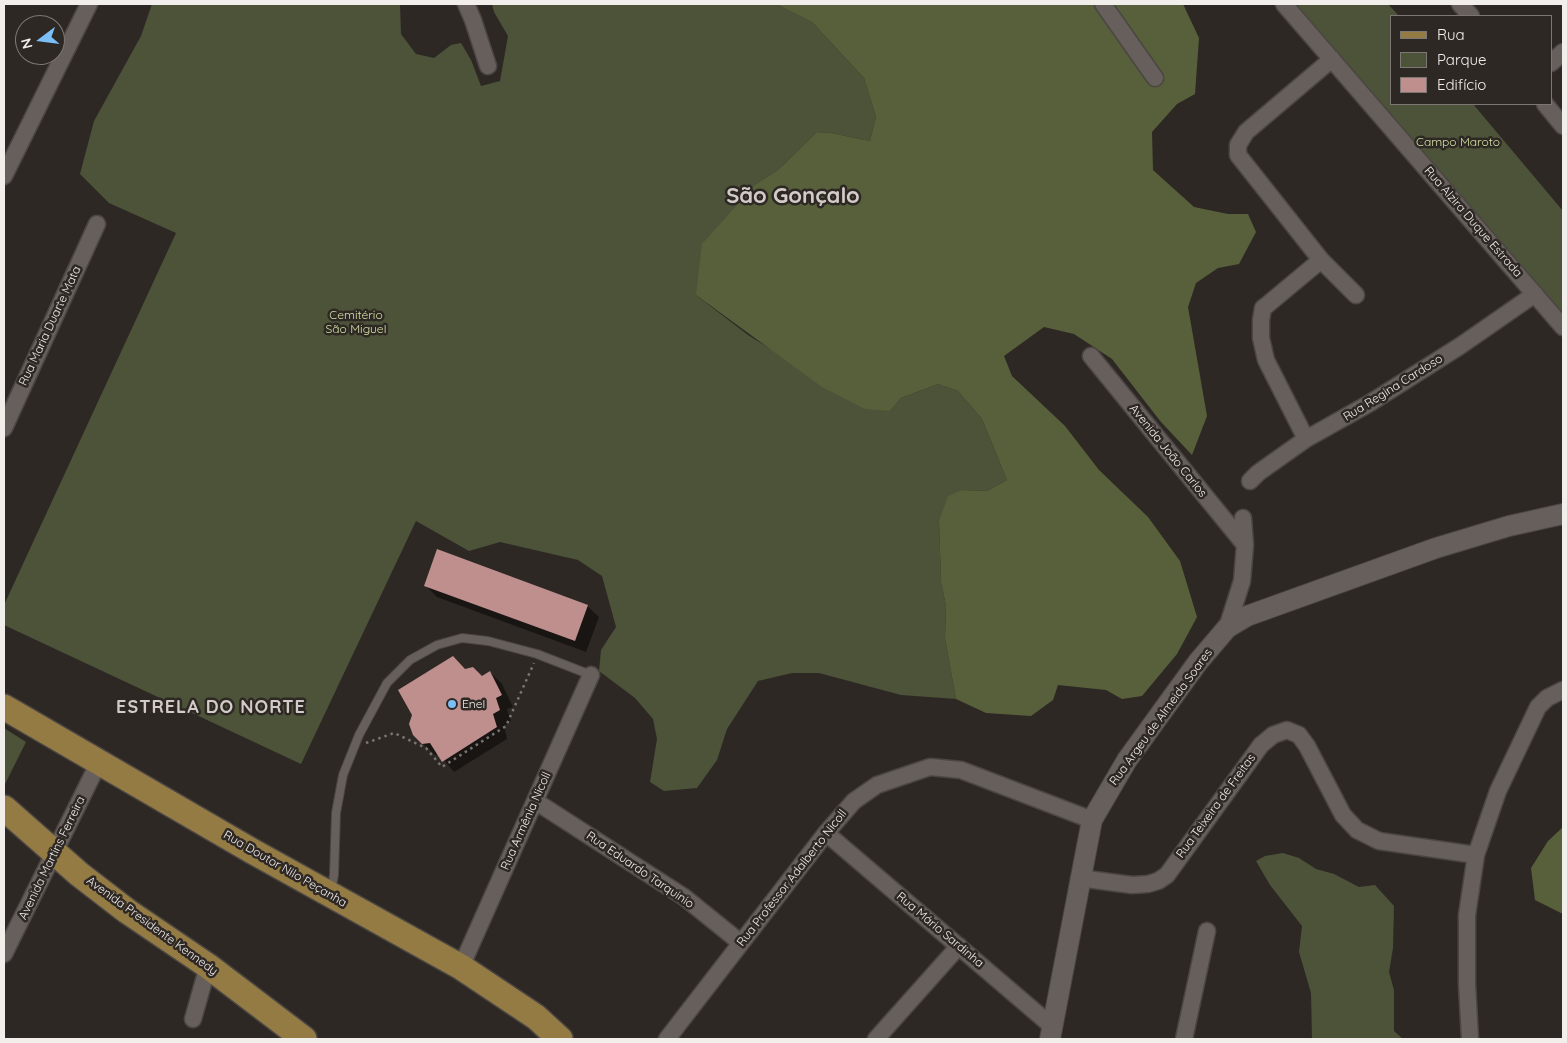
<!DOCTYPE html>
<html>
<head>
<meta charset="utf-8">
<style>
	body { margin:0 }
	#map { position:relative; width:1567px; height:1043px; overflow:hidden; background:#2e2825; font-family:Quicksand,sans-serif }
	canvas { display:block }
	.frame { position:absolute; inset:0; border:5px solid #f2eeeb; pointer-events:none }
	.legend { position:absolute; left:1390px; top:15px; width:162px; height:90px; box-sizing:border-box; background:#2e2825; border:1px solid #7c7774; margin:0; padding:6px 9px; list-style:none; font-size:15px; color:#f2eeeb }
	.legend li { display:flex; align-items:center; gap:10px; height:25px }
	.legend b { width:25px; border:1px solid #7c7774 }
	.north { position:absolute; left:15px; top:15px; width:50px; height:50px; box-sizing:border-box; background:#2e2825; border:1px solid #7c7774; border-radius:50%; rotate:255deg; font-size:14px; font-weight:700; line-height:20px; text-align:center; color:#f2eeeb }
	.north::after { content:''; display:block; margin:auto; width:18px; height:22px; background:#7bbef8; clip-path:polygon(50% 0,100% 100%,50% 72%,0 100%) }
</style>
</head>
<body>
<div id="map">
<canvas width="1567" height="1043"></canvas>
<div class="frame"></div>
<ul class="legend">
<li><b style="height:6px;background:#947b44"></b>Rua</li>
<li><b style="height:14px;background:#4c5339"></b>Parque</li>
<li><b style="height:14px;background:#bf8f8e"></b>Edifício</li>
</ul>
<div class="north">N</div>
</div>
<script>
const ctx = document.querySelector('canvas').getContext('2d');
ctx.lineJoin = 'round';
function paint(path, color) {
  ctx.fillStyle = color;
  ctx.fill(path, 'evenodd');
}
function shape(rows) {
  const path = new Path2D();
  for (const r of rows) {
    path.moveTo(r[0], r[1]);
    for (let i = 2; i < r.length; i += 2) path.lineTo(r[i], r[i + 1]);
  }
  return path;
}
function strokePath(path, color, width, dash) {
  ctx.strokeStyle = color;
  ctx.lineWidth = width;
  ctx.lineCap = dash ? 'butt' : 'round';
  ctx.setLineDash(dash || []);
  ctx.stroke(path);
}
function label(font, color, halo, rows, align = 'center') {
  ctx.font = font + ' Quicksand,sans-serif';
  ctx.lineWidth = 5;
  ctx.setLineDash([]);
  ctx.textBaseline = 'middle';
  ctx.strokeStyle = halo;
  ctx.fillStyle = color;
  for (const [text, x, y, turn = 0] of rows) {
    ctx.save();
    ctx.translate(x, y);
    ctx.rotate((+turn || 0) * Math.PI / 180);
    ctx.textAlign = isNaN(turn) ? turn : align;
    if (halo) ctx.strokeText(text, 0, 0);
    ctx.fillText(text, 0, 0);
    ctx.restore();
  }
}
const green = shape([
	[152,4,400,4,401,34,416,54,434,58,451,45,461,43,471,60,481,86,500,81,508,36,494,12,492,4,776,4,812,22,864,78,876,117,870,141,831,133,817,132,778,170,756,184,696,295,748,335,780,355,890,411,901,398,938,384,958,391,982,419,1007,480,987,491,962,490,939,521,941,582,946,606,945,638,956,699,901,695,819,673,792,673,758,681,727,729,717,760,697,788,664,791,650,782,657,739,653,719,635,698,599,671,601,650,616,627,602,576,578,560,500,542,469,551,416,521,301,764,4,625,4,605,176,233,109,203,80,174,94,121,141,36],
	[1291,4,1388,4,1399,16,1391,16,1391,104,1473,104,1563,211,1563,315],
	[4,728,26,742,4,786],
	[1283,853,1299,858,1316,869,1334,874,1359,887,1375,885,1394,906,1393,948,1389,972,1394,990,1394,1031,1403,1039,1312,1039,1311,993,1299,952,1302,926,1270,885,1256,861,1265,856]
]);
const forest = shape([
	[776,4,1183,4,1199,38,1195,94,1177,104,1152,132,1153,170,1194,207,1228,214,1248,214,1256,232,1239,264,1218,268,1196,283,1188,307,1207,416,1192,455,1161,422,1112,359,1074,334,1044,327,1004,356,1012,376,1065,426,1099,470,1148,517,1180,561,1197,617,1177,654,1142,696,1122,699,1106,690,1058,685,1053,700,1031,716,986,713,956,699,945,638,946,606,941,582,939,521,948,496,962,490,987,491,1007,480,982,419,958,391,938,384,901,398,890,411,865,409,822,387,696,295,702,244,756,184,778,170,817,132,831,133,870,141,876,117,864,78,812,22],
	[1563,827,1563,914,1535,900,1531,868,1548,841]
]);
const shadow = shape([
	[425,585,587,606,599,617,586,652,437,597],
	[465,670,482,677,490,672,502,684,513,707,507,709,511,721,504,726,507,739,454,772,439,754,435,755,414,735]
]);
const building = shape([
	[437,549,588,605,575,641,424,586],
	[453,656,465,669,473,667,482,676,490,671,502,695,496,698,500,710,493,714,497,727,442,762,430,743,422,744,413,735,409,724,412,715,398,690]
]);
const path = shape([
	[366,743,394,733,426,748,442,767,506,726,534,663]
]);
const service = shape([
	[331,891,334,875,336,813,343,775,359,735,387,683,410,660,437,645,462,638,488,641,537,654,591,675]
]);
const minor = shape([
	[466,4,473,20,488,66],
	[1103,4,1155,78],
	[1284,4,1563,327],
	[1460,4,1471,16],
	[1332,59,1246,132,1238,145,1238,155,1321,260,1356,295],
	[1551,63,1563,52],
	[1545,104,1563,126],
	[4,176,89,4],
	[1091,356,1245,545],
	[4,428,97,224],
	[1306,439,1266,360,1261,338,1261,320,1263,308,1267,305,1321,260],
	[1250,481,1258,473,1306,439,1370,403,1460,346,1535,294],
	[1227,628,1242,581,1245,545,1243,518],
	[535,801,684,897,741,943],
	[826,833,1053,1027],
	[1079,878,1132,885,1148,884,1158,881,1167,875,1261,745,1273,735,1287,730,1299,735,1307,746,1343,815,1357,830,1379,841,1476,855],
	[4,954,99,762],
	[461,967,591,675],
	[193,1019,208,966],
	[667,1039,826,833,854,801,877,785,930,767,961,770,1092,820],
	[876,1039,959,946],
	[1184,1039,1207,931],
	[1470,1039,1467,984,1467,915,1476,855,1498,791,1538,707,1547,698,1563,690]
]);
const tertiary = shape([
	[1050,1039,1092,820,1127,760,1198,662,1227,628,1247,616,1436,548,1509,526,1563,514]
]);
const primary = shape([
	[4,707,252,851,461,967,536,1017,560,1039],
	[4,808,79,874,127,911,208,966,304,1039]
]);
const markers = [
	[452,704,5,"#7bbef8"]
];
const parkNames = [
	["Campo Maroto",1458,142],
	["Cemitério",356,315],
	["São Miguel",356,329]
];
const streetNames = [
	["Rua Alzira Duque Estrada",1473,222,49],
	["Rua Maria Duarte Mata",50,326,-65],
	["Rua Regina Cardoso",1393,388,-32],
	["Avenida João Carlos",1168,451,51],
	["Rua Argeu de Almeida Soares",1161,717,-54],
	["Rua Teixeira de Freitas",1216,806,-54],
	["Rua Armênia Nicoll",526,821,-66],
	["Avenida Martins Ferreira",52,858,-64],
	["Rua Doutor Nilo Peçanha",285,869,30],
	["Rua Eduardo Tarquinio",640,870,34],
	["Rua Professor Adalberto Nicoll",792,878,-52],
	["Avenida Presidente Kennedy",152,926,36],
	["Rua Mário Sardinha",940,930,40]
];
const poiNames = [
	["Enel",462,704]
];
const districtNames = [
	["ESTRELA DO NORTE",211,708]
];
const townNames = [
	["São Gonçalo",793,196]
];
paint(green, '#4c5339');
paint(forest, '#57603a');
paint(shadow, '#0007');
paint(building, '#bf8f8e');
strokePath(service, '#4b4643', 10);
strokePath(minor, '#4b4643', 19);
strokePath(tertiary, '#4b4643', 22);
strokePath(primary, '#4b4643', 28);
strokePath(path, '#7a7572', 2.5, [2.5, 4]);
strokePath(service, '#665f5b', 8);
strokePath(minor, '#665f5b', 16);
strokePath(tertiary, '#665f5b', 20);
strokePath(primary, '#947b44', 25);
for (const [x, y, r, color] of markers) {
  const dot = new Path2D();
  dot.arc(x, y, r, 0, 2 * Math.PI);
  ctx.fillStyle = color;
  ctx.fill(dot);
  strokePath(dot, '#2e2825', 2);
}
label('12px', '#d2e3a1', '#2e2825', parkNames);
label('12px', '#f2eeeb', '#2e2825', streetNames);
label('12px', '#f2eeeb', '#2e2825', poiNames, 'left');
ctx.letterSpacing = '1px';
label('bold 18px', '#d3cbc7', '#2e2825', districtNames);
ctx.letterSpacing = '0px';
label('bold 22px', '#d3cbc7', '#2e2825', townNames);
</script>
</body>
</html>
